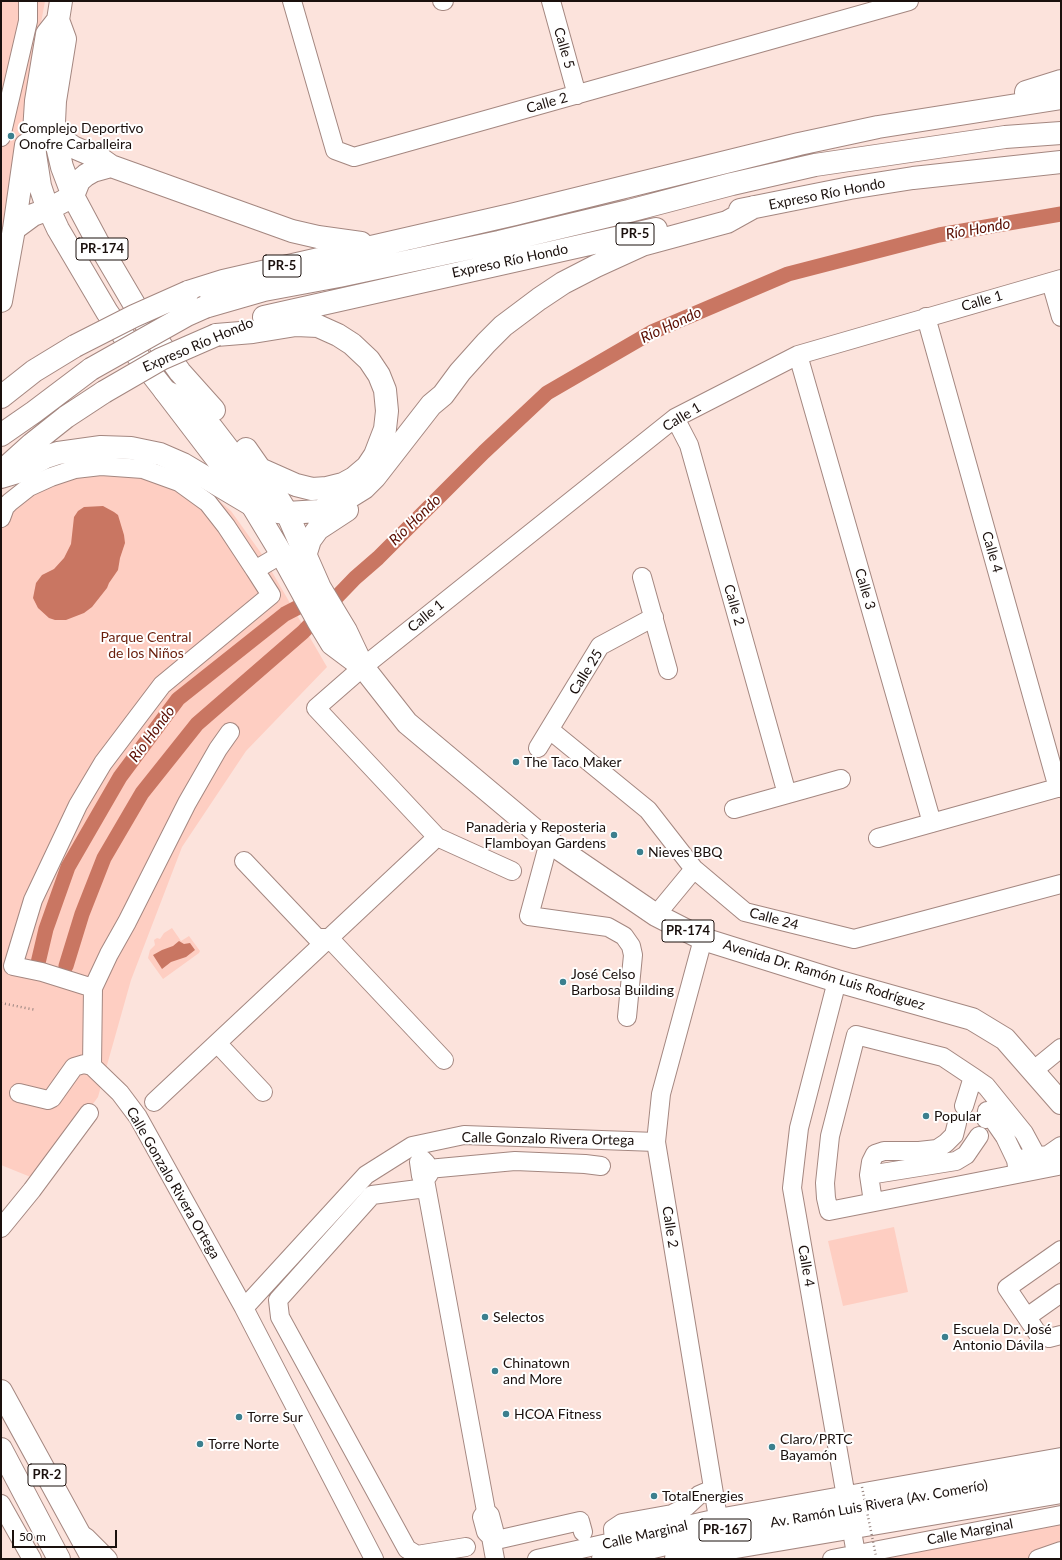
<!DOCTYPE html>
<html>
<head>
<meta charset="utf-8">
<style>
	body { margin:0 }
	#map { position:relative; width:1062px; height:1560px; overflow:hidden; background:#fce3dc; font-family:Lato,sans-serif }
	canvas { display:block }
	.frame { position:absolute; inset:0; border:2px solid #1a100d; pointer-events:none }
	.scale { position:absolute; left:12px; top:1530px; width:105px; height:18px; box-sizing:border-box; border:2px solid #1a100d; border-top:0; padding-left:5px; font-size:12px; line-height:14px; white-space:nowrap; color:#1a100d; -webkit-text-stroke:3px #fff; paint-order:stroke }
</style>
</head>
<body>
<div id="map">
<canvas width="1062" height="1560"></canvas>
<div class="frame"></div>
<div class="scale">50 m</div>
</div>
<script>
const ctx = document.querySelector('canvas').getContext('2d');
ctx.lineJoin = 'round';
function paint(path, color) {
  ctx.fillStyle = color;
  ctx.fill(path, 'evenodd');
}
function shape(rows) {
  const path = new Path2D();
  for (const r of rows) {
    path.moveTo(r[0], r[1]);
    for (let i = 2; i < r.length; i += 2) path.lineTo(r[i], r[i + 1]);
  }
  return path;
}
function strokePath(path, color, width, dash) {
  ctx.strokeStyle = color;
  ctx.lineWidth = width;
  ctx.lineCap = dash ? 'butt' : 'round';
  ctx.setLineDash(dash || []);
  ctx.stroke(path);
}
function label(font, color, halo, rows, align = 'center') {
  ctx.font = font + ' Lato,sans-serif';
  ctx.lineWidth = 4;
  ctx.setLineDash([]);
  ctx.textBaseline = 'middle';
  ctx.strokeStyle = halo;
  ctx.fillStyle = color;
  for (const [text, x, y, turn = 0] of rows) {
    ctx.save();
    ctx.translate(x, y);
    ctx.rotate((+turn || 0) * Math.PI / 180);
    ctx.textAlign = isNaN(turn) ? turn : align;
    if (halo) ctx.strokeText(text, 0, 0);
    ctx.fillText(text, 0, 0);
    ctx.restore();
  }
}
const green = shape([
	[1,1,45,1,17,156,1,253],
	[133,458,203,487,231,511,261,553,327,667,246,751,182,847,131,980,98,1097,38,1180,1,1165,1,496,32,477,73,462],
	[172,928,181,941,189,936,200,951,199,953,163,979,148,958,150,950,155,945,154,940,157,938,160,939,164,933],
	[894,1227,908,1292,843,1306,828,1241],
	[1061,1522,1061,1559,873,1559]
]);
const water = shape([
	[103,506,114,512,118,515,124,535,125,543,120,558,118,570,109,583,107,588,92,607,84,613,66,620,55,620,49,618,38,608,33,598,36,583,42,575,54,569,64,558,71,544,74,517,78,511,84,507],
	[179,941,184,944,190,943,195,950,186,957,171,962,162,969,153,955,162,950,173,946]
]);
const canal = shape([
	[38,963,46,929,68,867,120,777,178,699,285,614,316,598],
	[66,966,82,914,104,858,142,793,197,724,303,632,355,578,378,558,484,452,547,393,652,332,788,274,939,235,1061,214]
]);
const path = shape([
	[1,593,4,593],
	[1,1003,36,1010]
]);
const minor = shape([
	[292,1,335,150,354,157,909,1],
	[442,1,444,1],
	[551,1,577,95],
	[1,137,28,21,28,1],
	[1051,282,1061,317],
	[926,317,1058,788],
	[798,355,932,823],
	[675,418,689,445,787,794],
	[1,518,5,507,10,502,29,487,51,477,75,469,101,466,143,469,179,482,208,503,226,526,255,570],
	[642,577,668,670],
	[550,730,648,810,694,869,745,912,854,939,1061,884],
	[538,748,600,646,654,617],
	[734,809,841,779],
	[878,838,1061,787],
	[549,842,529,916,608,927,624,936,631,946,633,955,627,1017],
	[244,861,317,938,329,938,444,1060],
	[512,871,437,837,316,708,363,667,675,418,798,355,1061,279],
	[656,915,694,869],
	[703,939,661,1094,656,1142,718,1518],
	[837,981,799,1128,792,1188,856,1554],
	[93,988,42,972,13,966,33,900,78,805,103,763,162,685,271,595,255,570,282,554],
	[217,1043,263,1092],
	[92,1066,93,988,109,954,127,922,187,803,218,749,230,732],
	[1034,1070,1061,1048],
	[19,1093,48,1100,52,1098,74,1067,84,1064,92,1066,120,1093,138,1117,244,1308,374,1559],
	[154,1102,437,837],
	[964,1106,973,1077],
	[986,1119,987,1111,1005,1137,1016,1160,1018,1173],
	[1037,1157,1024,1133,986,1086,973,1077,943,1057,856,1035,830,1136,825,1183,826,1198,829,1211,1058,1166,1061,1163],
	[1025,1158,1048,1155,1061,1146],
	[428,1169,515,1161,585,1164,601,1166],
	[869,1175,956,1161,966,1155,979,1136],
	[425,1180,429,1174,426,1163,422,1159,419,1162,421,1176,425,1180,486,1511],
	[426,1188,372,1195,278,1300,280,1317,407,1549,417,1555,466,1547],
	[873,1202,869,1175,871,1162,875,1154,884,1151,919,1151,937,1149,946,1143,954,1135,957,1123],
	[1,1228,32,1190,89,1113],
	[1061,1250,1007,1288,1038,1334,1049,1338,1061,1335],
	[244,1308,366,1175,412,1146,464,1135,656,1142],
	[1027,1317,1061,1293],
	[1,1504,32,1559],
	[86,1537,108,1559],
	[491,1537,486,1532,482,1517,486,1511,490,1515,494,1530,491,1537,495,1559],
	[492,1541,580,1521,583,1532],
	[614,1542,613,1529,622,1523,672,1514,686,1507,699,1495,713,1489],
	[537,1559,718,1518,1061,1457],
	[832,1559,1061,1515],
	[1038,1559,1061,1551]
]);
const major = shape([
	[165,391,252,505,278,548,318,621,332,644,360,665],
	[260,469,287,513,320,588,346,631,363,667,407,723,549,842,656,915,703,939,837,981,972,1019,1005,1039,1061,1103],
	[1,1391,93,1559],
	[1,1449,59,1559],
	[603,1559,720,1531,1061,1474],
	[676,1559,724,1549,1061,1492]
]);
const highway = shape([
	[61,1,58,20,65,39,55,101,54,122,56,142,62,167,73,196,97,241,147,326,180,372,214,410],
	[58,20,47,34,36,101,34,132,35,154,40,186,45,201,58,229,107,312,137,355,165,391,185,401,212,428,245,471,269,505,278,512,287,513,319,511,335,506,364,488,375,477,431,405,443,395,460,372,486,343,503,326,539,299,563,283,596,266,642,245,727,222,754,207],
	[1026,92,1061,81],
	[55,130,66,142,73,147,101,159,111,166,292,231,318,237,361,243],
	[740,210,850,188,913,178,1061,162],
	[14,229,33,215,49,209,73,196,79,181,86,175,93,171,111,166],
	[188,292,223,281,515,214,799,144,878,127,1061,98],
	[1,301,14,229,26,145],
	[205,307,264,290,339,276,499,242,629,211,732,184,815,165,1005,137,1061,133],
	[264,317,656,229],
	[216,335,253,332,296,325,318,326,338,335,352,344,369,360,379,375,385,390,387,411,385,429,375,455,367,467,354,478,343,484,327,488,312,489,296,485,260,469,246,449],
	[1,397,34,371,75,346],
	[1,435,34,412,91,369],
	[3,470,32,444,66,417,104,392],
	[1,477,21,471,46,457,58,453,101,447,131,448,160,454,183,464,252,505],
	[305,556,310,540,318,529,347,510]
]);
const pathBridge = shape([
	[862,1487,876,1556]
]);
const highwayBridge = shape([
	[75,346,134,316,188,292],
	[91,369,187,315,205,307],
	[104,392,161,359,216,335]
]);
const markers = [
	[11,136,4,"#3b7f8e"],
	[516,762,4,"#3b7f8e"],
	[614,835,4,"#3b7f8e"],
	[640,852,4,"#3b7f8e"],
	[563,982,4,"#3b7f8e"],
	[926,1116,4,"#3b7f8e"],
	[485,1317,4,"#3b7f8e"],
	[945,1337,4,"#3b7f8e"],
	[495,1371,4,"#3b7f8e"],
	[506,1414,4,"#3b7f8e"],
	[239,1417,4,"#3b7f8e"],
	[200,1444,4,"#3b7f8e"],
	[772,1447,4,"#3b7f8e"],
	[654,1496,4,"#3b7f8e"]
];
const shields = [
	[635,234,38],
	[102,249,52],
	[282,266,38],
	[688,931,52],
	[47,1475,38],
	[725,1530,52]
];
const shieldNames = [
	["PR-5",635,234],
	["PR-174",102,249],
	["PR-5",282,266],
	["PR-174",688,931],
	["PR-2",47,1475],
	["PR-167",725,1530]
];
const streetNames = [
	["Calle 5",564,48,74],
	["Calle 2",547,103,-16],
	["Expreso Río Hondo",827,194,-11],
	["Expreso Río Hondo",510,261,-12],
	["Calle 1",982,301,-16],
	["Expreso Río Hondo",198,345,-23],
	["Calle 1",682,417,-31],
	["Calle 4",992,552,74],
	["Calle 3",865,589,74],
	["Calle 2",734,605,74],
	["Calle 1",426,616,-39],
	["Calle 25",586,672,-58],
	["Calle 24",774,919,15],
	["Avenida Dr. Ramón Luis Rodríguez",824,975,17],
	["Calle Gonzalo Rivera Ortega",548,1139,1],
	["Calle Gonzalo Rivera Ortega",173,1183,60],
	["Calle 2",670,1227,81],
	["Calle 4",806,1266,80],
	["Av. Ramón Luis Rivera (Av. Comerío)",879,1504,-10],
	["Calle Marginal",970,1532,-11],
	["Calle Marginal",645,1535,-13]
];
const poiNames = [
	["Complejo Deportivo",19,128],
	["Onofre Carballeira",19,144],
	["The Taco Maker",524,762],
	["Panaderia y Reposteria",606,827,"right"],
	["Flamboyan Gardens",606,843,"right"],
	["Nieves BBQ",648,852],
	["José Celso",571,974],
	["Barbosa Building",571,990],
	["Popular",934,1116],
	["Selectos",493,1317],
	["Escuela Dr. José",953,1329],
	["Antonio Dávila",953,1345],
	["Chinatown",503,1363],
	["and More",503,1379],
	["HCOA Fitness",514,1414],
	["Torre Sur",247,1417],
	["Claro/PRTC",780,1439],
	["Bayamón",780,1455],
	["Torre Norte",208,1444],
	["TotalEnergies",662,1496]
];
const parkNames = [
	["Parque Central",146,637],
	["de los Niños",146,653]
];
const waterNames = [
	["Río Hondo",978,229,-10],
	["Río Hondo",671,325,-25],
	["Río Hondo",415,520,-44],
	["Río Hondo",152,734,-53]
];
paint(green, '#fecec2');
paint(water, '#c97662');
strokePath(canal, '#c97662', 15);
strokePath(minor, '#a48780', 20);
strokePath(major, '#a48780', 24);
strokePath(highway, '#a48780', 24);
strokePath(path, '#96837e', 2.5, [1, 3]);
strokePath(minor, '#fff', 18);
strokePath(major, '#fff', 22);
strokePath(highway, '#fff', 22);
strokePath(highwayBridge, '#a48780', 24, []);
strokePath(pathBridge, '#96837e', 2.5, [1, 3]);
strokePath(highwayBridge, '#fff', 22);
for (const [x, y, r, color] of markers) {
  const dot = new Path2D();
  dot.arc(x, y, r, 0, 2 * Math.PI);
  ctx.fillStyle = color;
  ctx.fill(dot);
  strokePath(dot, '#fff', 1.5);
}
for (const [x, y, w] of shields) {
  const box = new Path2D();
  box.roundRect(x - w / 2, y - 11, w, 22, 3);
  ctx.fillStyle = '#fff';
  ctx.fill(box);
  strokePath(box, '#1a100d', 1);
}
label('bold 13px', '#1a100d', null, shieldNames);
label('14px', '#1a100d', '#fff', streetNames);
label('14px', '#1a100d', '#fff', poiNames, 'left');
label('14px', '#691e0b', '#fff', parkNames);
label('italic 15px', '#5a0d00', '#fff', waterNames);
</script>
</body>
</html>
